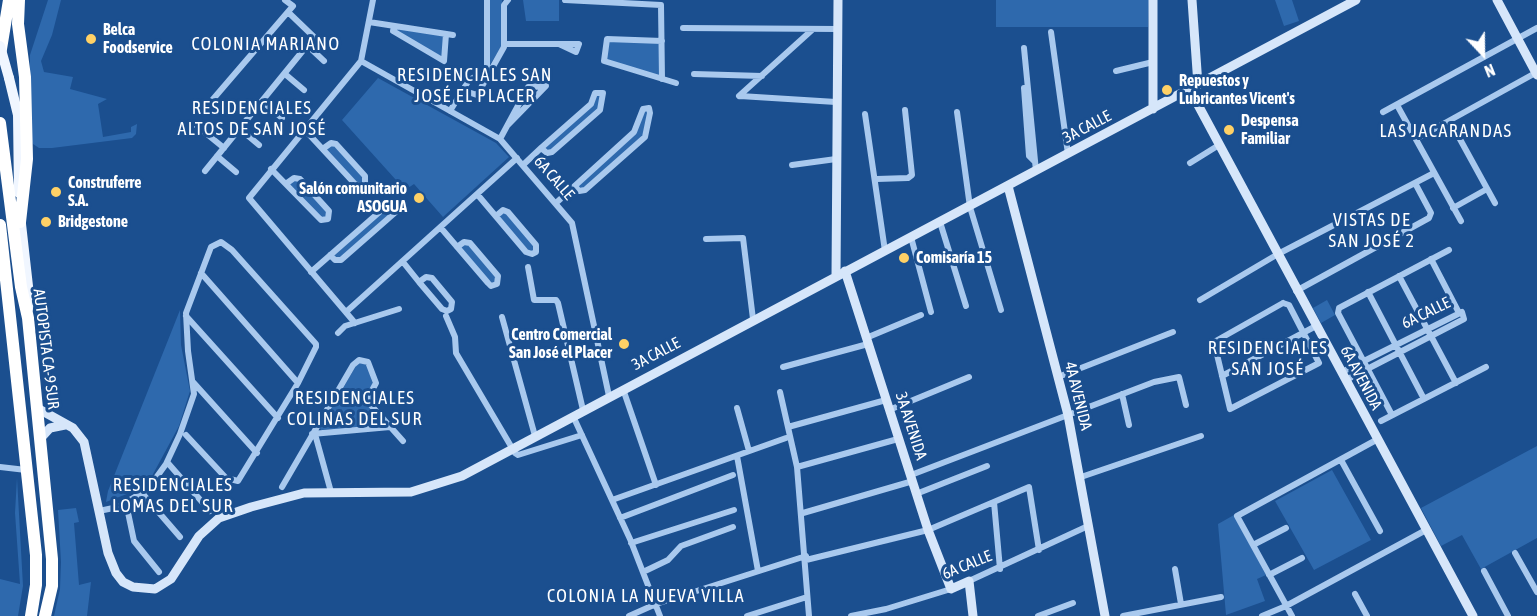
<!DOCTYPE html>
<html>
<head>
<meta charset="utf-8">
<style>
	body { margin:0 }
	#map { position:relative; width:1537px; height:616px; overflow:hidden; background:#1b4f8f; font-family:"Asap Condensed",sans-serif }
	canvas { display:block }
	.north { position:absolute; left:1453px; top:24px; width:60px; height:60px; -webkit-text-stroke:4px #1b4f8f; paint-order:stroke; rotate:158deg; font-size:16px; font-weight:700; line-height:24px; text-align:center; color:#fff }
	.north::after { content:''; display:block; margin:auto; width:21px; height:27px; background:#fff; clip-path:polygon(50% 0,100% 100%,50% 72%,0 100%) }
</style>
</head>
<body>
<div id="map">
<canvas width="1537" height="616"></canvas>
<div class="north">N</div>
</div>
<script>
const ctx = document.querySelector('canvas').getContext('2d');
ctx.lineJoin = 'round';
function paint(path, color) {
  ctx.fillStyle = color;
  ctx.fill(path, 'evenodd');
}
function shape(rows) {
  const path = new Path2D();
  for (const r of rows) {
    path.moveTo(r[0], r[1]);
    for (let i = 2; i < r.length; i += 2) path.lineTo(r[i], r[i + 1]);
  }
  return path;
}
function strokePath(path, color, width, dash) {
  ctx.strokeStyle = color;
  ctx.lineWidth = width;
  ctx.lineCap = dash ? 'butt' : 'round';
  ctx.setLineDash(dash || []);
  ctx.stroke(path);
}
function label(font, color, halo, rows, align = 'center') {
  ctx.font = font + ' "Asap Condensed",sans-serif';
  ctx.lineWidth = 6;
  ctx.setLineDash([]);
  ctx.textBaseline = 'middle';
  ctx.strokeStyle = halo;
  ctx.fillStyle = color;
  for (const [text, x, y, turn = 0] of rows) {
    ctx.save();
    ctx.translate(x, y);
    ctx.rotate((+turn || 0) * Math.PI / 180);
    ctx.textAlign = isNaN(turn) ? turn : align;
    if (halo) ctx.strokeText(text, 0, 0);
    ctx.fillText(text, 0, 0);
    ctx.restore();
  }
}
const green = shape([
	[48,0,61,0,52,35,41,61,44,72,73,77,70,89,107,99,98,104,103,137,131,132,131,127,137,124,136,134,132,138,52,148,39,148,33,144,30,137,30,55],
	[489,0,502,0,502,46,489,66],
	[523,0,559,0,559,21,526,21],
	[996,0,1149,0,1148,27,996,27],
	[1275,0,1292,0,1299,21,1284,26],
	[394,26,446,34,446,59,393,31],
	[605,40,662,41,662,79,604,59],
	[378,78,496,143,509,157,443,217,414,184,405,190,342,120],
	[601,92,600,110,552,152,541,148,591,104,594,94],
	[649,108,645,137,585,190,575,186,634,132,643,109],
	[334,143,365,176,361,186,324,148],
	[298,178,329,211,325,221,287,183],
	[392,200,400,206,341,260,330,255],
	[503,210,536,245,532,254,496,216],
	[468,242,498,276,493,286,457,247],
	[1327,300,1335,315,1321,323,1313,308],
	[180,310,181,345,190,391,179,426,152,476,132,492,106,502,108,491],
	[361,362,368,366,373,385,365,401,382,421,377,426,321,430,320,428,356,366],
	[1537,446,1537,538,1481,569,1462,535,1441,546,1421,508],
	[1332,470,1371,540,1314,570,1275,501],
	[17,478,23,586,18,616,0,616,0,579,20,584,15,513],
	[76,508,79,522,74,523,79,585,91,582,87,616,54,616,60,589,61,562,58,510],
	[1234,515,1266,575,1257,579,1265,601,1226,615,1218,524]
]);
const street = shape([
	[487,0,487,71],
	[565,0,661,5,662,79],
	[369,22,453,35],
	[394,26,393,31,444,61,446,34],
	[683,28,838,29],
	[1051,32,1068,154],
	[662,41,607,39,604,61,676,83],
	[504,44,559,44,576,52,579,44,559,44],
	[308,46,324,61],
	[1024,48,1036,171],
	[361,61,500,139,572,223,609,396],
	[1116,71,1153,62],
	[285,74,304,90],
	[694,74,762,76],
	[1024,88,1029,156,1035,162],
	[462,90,477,95,504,47,504,5,508,0],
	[739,96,812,30],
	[740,96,836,102],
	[262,101,282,118],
	[208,105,293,6,285,0],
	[1397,105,1461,221],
	[450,111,469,80,489,70],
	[957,112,970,207,1001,310],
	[1383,112,1537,28],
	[865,114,885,251],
	[1450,121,1495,203],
	[197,126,224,148],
	[240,129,259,145],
	[304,129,355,184,359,186,365,184,365,176,336,144,331,143,324,148],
	[500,139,527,89,528,87,546,86,507,126],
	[1416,139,1537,72],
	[217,156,236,172],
	[1190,163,1219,145],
	[523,165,541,148,591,104,595,93,603,93,600,110,552,152,547,153,541,148],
	[792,165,836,159],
	[271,169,321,220,328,219,329,211,300,179,294,178,287,183],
	[205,171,314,37,288,12],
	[877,179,908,178,912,175,905,110],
	[477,194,526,252,532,254,536,252,536,245,508,212,503,210,496,216],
	[556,203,634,132,643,109,649,108,650,113,645,137,585,190,579,191,575,186],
	[1453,208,1487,189],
	[940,222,966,306],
	[441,228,488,283,491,286,497,284,498,276,470,243,464,242,457,247],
	[911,237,931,312],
	[706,239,743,238,753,319],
	[1431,259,1458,311],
	[403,262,419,282,442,309,447,311,451,309,452,302,432,278,426,277,419,282],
	[528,267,534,300,556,300,558,303,583,410],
	[311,272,392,201,399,202,398,210,341,260,335,260,330,255],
	[201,273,298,383],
	[1399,276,1456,383],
	[1296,291,1429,218,1431,213,1415,183],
	[1368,292,1424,399],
	[1200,300,1278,254,1434,173],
	[1283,303,1289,305,1319,363,1230,409,1214,342,1283,303],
	[346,312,517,158],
	[186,316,278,418],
	[446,316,455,337,456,353,515,453,518,455,582,435],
	[502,317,535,436],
	[355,323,249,198,361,61,373,0],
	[338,333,345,326,399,309],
	[866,338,921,315],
	[783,367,868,344],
	[1342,372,1462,312,1464,319,1346,380],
	[1222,376,1316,326],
	[1058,377,1173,332],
	[193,382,257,453],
	[623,389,656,485],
	[780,392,797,467,809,616],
	[1122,394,1129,425],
	[737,408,749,451],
	[889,410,969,377],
	[1392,415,1338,313,1339,308,1449,250],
	[573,416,630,539,660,616],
	[1381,421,1486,367],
	[788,427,886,400],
	[312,434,390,427],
	[315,434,331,492],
	[737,456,758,571],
	[1341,460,1380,531],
	[167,462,210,511],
	[0,467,26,470],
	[797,467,898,439],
	[911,475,1154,382,1179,377,1186,405],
	[1081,477,1201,436],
	[282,487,353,365,359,360,368,362,376,383,369,396,369,403,403,441],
	[142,493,180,537],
	[916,494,987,466],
	[612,500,786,438],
	[994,502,1000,569],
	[126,503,134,541,159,572],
	[99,511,118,507,148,489,166,464,180,434,194,394,188,351,186,313,211,247,221,242,232,250,316,344,316,347,298,383,238,481,226,478,186,435],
	[803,513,913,481],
	[620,518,733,475],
	[631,543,734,510],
	[1253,545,1286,528],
	[1515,553,1537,592],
	[806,560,928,530,1029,487,1039,550],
	[1175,569,1181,604],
	[1484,571,1508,616],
	[643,572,668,560,681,546,733,527],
	[1269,575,1302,558],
	[969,581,1088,526],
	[1355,594,1367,616],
	[629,616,656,604,806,556],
	[747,616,807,597],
	[851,616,886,609,951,589],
	[1038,616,1073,603],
	[1123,616,1221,597],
	[1262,616,1286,606,1426,530],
	[1292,616,1237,516,1378,439]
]);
const secondary = shape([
	[1153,0,1153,109],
	[1192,0,1198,85],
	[1497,0,1537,75],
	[1190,90,1473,616],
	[1008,186,1068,415,1105,616],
	[845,271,928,530,951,589,969,581,973,616],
	[836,276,838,0],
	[37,408,73,428,84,442,108,553,116,573,123,582,133,587,155,589,171,579,199,536,219,518,251,507,304,493,411,492,462,476,1356,0],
	[40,439,50,428,65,425]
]);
const primary = shape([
	[9,78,18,115,19,193],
	[20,215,29,295,28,309]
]);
const highway = shape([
	[19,0,18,24,25,77,27,159,20,222],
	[0,55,9,0],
	[0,123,21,287,28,318,52,559,52,586,45,616],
	[0,225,36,555,36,585,31,616]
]);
const primaryBridge = shape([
	[0,46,9,78]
]);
const markers = [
	[91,39,6,"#ffd166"],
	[1167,90,6,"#ffd166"],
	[1229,130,6,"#ffd166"],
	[56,192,6,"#ffd166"],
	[419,198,6,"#ffd166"],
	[46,222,6,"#ffd166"],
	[904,258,6,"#ffd166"],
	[624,344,6,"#ffd166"]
];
const poiNames = [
	["Belca",103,30],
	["Foodservice",103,48],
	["Repuestos y",1179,81],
	["Lubricantes Vicent's",1179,99],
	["Despensa",1241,121],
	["Familiar",1241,139],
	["Construferre",68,183],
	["S.A.",68,201],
	["Salón comunitario",407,189,"right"],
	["ASOGUA",407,207,"right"],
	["Bridgestone",58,222],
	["Comisaría 15",916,258],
	["Centro Comercial",612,335,"right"],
	["San José el Placer",612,353,"right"]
];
const streetNames = [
	["3A CALLE",1087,127,-28],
	["6A CALLE",554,178,49],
	["6A CALLE",1426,313,-26],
	["AUTOPISTA CA-9 SUR",46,349,83],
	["3A CALLE",656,354,-28],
	["6A AVENIDA",1361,378,62],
	["4A AVENIDA",1078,396,76],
	["3A AVENIDA",911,426,72],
	["6A CALLE",967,565,-22]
];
const neighbourhoodNames = [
	["COLONIA MARIANO",266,44],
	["RESIDENCIALES SAN",475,75],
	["JOSÉ EL PLACER",475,96],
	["RESIDENCIALES",252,108],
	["ALTOS DE SAN JOSÉ",252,129],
	["LAS JACARANDAS",1446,131],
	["VISTAS DE",1372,220],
	["SAN JOSÉ 2",1372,241],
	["RESIDENCIALES",1268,348],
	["SAN JOSÉ",1268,369],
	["RESIDENCIALES",355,398],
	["COLINAS DEL SUR",355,419],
	["RESIDENCIALES",173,485],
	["LOMAS DEL SUR",173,506],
	["COLONIA LA NUEVA VILLA",646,596]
];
paint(green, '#2e69ad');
strokePath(street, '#a9c9ee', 6);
strokePath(secondary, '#d6e6fa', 9);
strokePath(primary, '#f0f6ff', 10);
strokePath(highway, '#fff', 12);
strokePath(primaryBridge, '#f0f6ff', 10);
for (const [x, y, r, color] of markers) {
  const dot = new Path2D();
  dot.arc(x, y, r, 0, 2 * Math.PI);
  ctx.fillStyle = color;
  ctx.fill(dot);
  strokePath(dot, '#1b4f8f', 2);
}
label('bold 16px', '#fff', '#1b4f8f', poiNames, 'left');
label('16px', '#fff', '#1b4f8f', streetNames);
ctx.letterSpacing = '1.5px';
label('18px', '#fff', '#1b4f8f', neighbourhoodNames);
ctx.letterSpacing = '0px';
</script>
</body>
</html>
